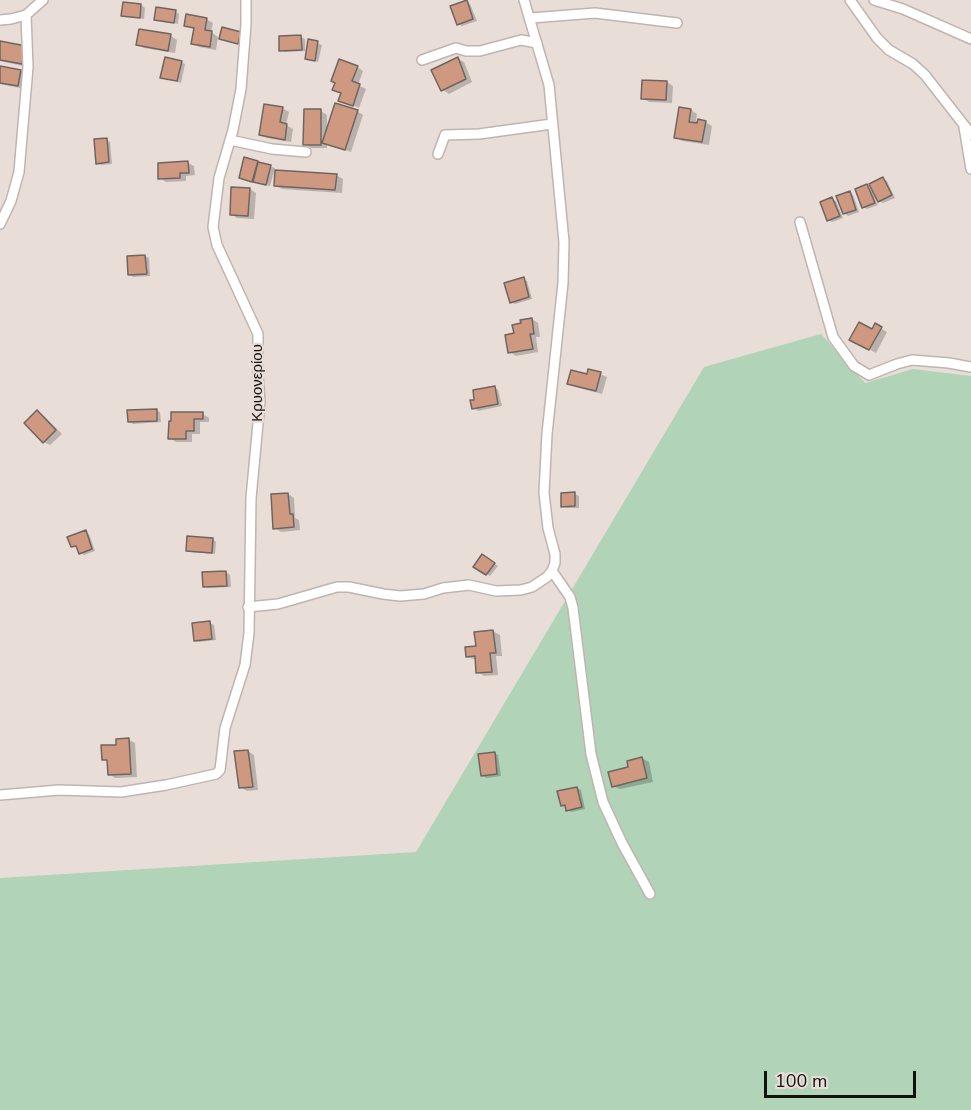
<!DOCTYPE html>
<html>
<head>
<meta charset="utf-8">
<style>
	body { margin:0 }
	#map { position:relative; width:971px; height:1110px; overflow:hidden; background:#e9ddd8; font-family:"Nunito Sans",sans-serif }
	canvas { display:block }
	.scale { position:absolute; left:764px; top:1071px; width:152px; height:27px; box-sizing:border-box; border:3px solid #14100e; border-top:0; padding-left:8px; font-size:18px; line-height:21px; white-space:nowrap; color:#14100e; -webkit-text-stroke:4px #e9ddd8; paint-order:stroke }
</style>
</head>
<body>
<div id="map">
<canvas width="971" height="1110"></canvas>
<div class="scale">100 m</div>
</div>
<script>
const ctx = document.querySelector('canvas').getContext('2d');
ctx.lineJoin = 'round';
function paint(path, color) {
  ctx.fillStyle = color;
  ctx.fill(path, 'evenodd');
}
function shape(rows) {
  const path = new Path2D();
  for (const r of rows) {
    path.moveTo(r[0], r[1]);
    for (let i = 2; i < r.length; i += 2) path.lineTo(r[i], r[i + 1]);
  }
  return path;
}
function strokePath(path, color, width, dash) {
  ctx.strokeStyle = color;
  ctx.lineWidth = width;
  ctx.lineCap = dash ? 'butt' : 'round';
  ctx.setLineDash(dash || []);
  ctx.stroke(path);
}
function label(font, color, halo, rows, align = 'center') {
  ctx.font = font + ' "Nunito Sans",sans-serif';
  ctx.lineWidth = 4.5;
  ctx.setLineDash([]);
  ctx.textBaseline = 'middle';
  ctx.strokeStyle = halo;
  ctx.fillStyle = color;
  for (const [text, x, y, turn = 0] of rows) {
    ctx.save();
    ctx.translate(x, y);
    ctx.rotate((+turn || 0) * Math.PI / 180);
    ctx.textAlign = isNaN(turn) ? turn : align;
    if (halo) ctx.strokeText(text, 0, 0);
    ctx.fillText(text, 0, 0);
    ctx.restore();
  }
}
const green = shape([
	[821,334,865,383,913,369,971,376,971,1110,0,1110,0,878,416,852,704,367]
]);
const shadow = shape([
	[466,2,470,4,477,21,462,26,458,24],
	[141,5,145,8,144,19,123,16],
	[176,12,179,14,178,24,156,19],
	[206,19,213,23,211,32,218,37,216,50,199,47,193,43,195,30,186,25],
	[140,30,171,36,177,40,175,53,144,48,137,44],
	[301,37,305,39,305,51,285,52,281,50],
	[310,41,322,45,318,62,306,58],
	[0,43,32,51,28,67,0,61],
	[458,59,464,62,472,82,449,94,443,90],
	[181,62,185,64,181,83,162,77],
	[0,67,21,71,27,75,25,89,0,84],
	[357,67,363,71,358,85,366,89,359,108,340,100],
	[667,82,673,86,672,103,649,102,643,98],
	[282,108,289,112,286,125,293,129,291,142,267,138,260,135],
	[680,108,691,110,697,114,696,121,705,122,712,126,709,145,682,141,675,137],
	[321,111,327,115,327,129,357,111,363,115,351,152,327,144,327,148,311,148,305,144],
	[106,140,110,142,112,164,101,165,97,163],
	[245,159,275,168,270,186,244,179],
	[188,163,194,166,195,175,186,176,186,181,166,182,160,178],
	[336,175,343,179,342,193,282,189,276,186],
	[883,179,887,181,895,198,883,203,875,199,878,205,867,209,863,207,867,186,874,190],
	[250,189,256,193,254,219,237,218,231,214],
	[849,193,853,195,859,212,848,216,844,213],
	[832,199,836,201,843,218,832,222,828,220],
	[145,256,149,258,150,276,133,277,129,274],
	[523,279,527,281,532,299,515,304,511,302],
	[532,319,538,323,540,337,536,337,538,352,516,356,510,352,515,335],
	[875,325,887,332,876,353,851,339,872,331],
	[600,374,607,377,602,394,575,387,569,383],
	[494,387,498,390,502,406,478,411,474,408],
	[156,410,160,412,161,422,133,424,129,421],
	[38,412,44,416,62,434,50,445,44,442],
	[203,414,209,418,209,422,200,422,200,434,192,434,192,442,176,442,170,438,173,422],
	[288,494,294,498,295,518,299,520,300,530,281,532,275,528],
	[575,494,579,496,579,508,567,508,563,506],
	[85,532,89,534,95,551,84,555,80,553,78,548,72,546],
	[213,539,216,542,215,554,191,552,187,550],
	[483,556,498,566,490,576,475,566],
	[226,572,230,575,231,587,208,588,204,586,204,573],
	[210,623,214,625,216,640,199,642,195,640],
	[493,631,500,635,502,656,496,656,498,675,484,676,478,672,477,660,467,657],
	[129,740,135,743,137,777,115,778,109,774,109,762,103,759,117,746],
	[248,751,254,755,258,790,247,791,240,787],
	[494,753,498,755,501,776,486,778,482,775],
	[642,758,649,762,653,782,620,789,613,786],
	[577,788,581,790,585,809,571,812,562,805]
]);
const building = shape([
	[467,0,473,19,457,25,450,6,467,0],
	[123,2,141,4,140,18,121,16,123,2],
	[156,7,176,10,174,23,154,20,156,7],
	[186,14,207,18,205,30,212,31,210,47,191,44,194,28,184,26,186,14],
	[222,27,241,32,238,44,219,39,222,27],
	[139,29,171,34,168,51,136,45,139,29],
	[301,35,302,50,279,51,279,36,301,35],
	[308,39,318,41,315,61,305,59,308,39],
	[0,41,26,46,22,64,0,60,0,41],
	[165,57,182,61,177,81,160,78,165,57],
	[458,57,466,79,441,91,431,70,458,57],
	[339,59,358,66,352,81,360,84,353,106,338,101,341,93,332,90,335,83,331,81,339,59],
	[0,66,21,70,18,86,0,83,0,66],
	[642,80,667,81,666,100,641,99,642,80],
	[335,103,358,110,345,150,322,143,335,103],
	[264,104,283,107,280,122,287,124,285,140,259,135,264,104],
	[679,107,691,109,689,122,697,123,698,119,706,121,702,142,674,138,679,107],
	[304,109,321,109,321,145,303,145,304,109],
	[107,138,109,162,96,164,94,139,107,138],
	[244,157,258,161,252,182,239,178,244,157],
	[188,161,189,173,180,173,180,178,158,179,158,163,188,161],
	[258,162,271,165,266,185,253,182,258,162],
	[275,170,337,174,335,190,274,186,275,170],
	[883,177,892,195,878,202,869,184,883,177],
	[867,184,875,203,862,208,855,189,867,184],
	[231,187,250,188,248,216,230,215,231,187],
	[850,191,856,210,843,214,836,196,850,191],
	[832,197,840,216,827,221,820,202,832,197],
	[145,255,147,274,128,275,127,256,145,255],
	[524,277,529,297,510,303,504,283,524,277],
	[532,318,534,334,530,334,533,349,508,353,505,335,514,333,512,325,521,323,520,320,532,318],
	[859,322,872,329,875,323,882,327,869,350,849,340,859,322],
	[588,369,601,372,596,391,567,384,571,370,587,374,588,369],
	[495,386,498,404,472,409,470,400,474,400,473,390,495,386],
	[157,409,157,421,128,422,127,410,157,409],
	[37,410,56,430,43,443,24,423,37,410],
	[171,412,203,412,203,419,194,419,194,431,186,431,186,439,168,439,169,421,171,421,171,412],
	[575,492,575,506,561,507,561,493,575,492],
	[288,493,290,514,293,514,294,527,273,529,271,494,288,493],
	[86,530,92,549,79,554,76,546,71,547,67,537,86,530],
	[187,536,213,538,212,553,186,551,187,536],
	[482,554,495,563,486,575,473,567,482,554],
	[226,571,227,586,203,587,202,572,226,571],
	[210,621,212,639,194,641,192,623,210,621],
	[493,630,496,653,490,653,492,672,476,673,475,656,466,657,465,647,476,646,474,632,493,630],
	[129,738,131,774,108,775,107,760,102,760,101,745,116,745,116,739,129,738],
	[248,750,253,787,239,788,234,751,248,750],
	[495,752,497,774,481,776,478,754,495,752],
	[642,757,647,778,612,787,608,772,628,767,627,761,642,757],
	[577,787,582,807,566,811,565,805,561,806,557,791,577,787]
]);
const minor = shape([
	[850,0,877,38,889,50,913,64,925,75,971,134],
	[874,0,903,9,971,39],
	[531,18,595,13,677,23],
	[0,20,11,19,26,15,43,0],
	[422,60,456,48,466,51,480,51,521,40,537,43],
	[964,127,971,169],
	[230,140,272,149,306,152],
	[438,154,445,135,479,134,552,124],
	[800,222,833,337,854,366,869,375,897,364,912,360,949,363,971,367],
	[0,224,11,201,19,172,28,67,26,15],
	[552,571,570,597,573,608,591,754,603,802,622,843,650,894],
	[248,607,278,604,337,587,349,587,383,594,400,596,424,594,443,588,469,585,496,591,521,590,532,587,547,577,552,571,555,563,555,554,548,528,544,493,547,434,563,283,564,242,549,85,524,0],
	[0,795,59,790,121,792,166,785,216,774,220,770,225,728,245,665,249,633,251,498,260,402,258,375,258,334,217,245,213,227,219,178,233,130,241,89,246,24,246,0]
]);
const streetNames = [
	["Κρυονερίου",258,383,-90]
];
paint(green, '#b1d3b7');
paint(shadow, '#0003');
paint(building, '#cf9981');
strokePath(building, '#6f6560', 1.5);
strokePath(minor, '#c0b4af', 12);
strokePath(minor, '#fff', 9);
label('15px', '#14100e', '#e9ddd8', streetNames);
</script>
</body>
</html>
